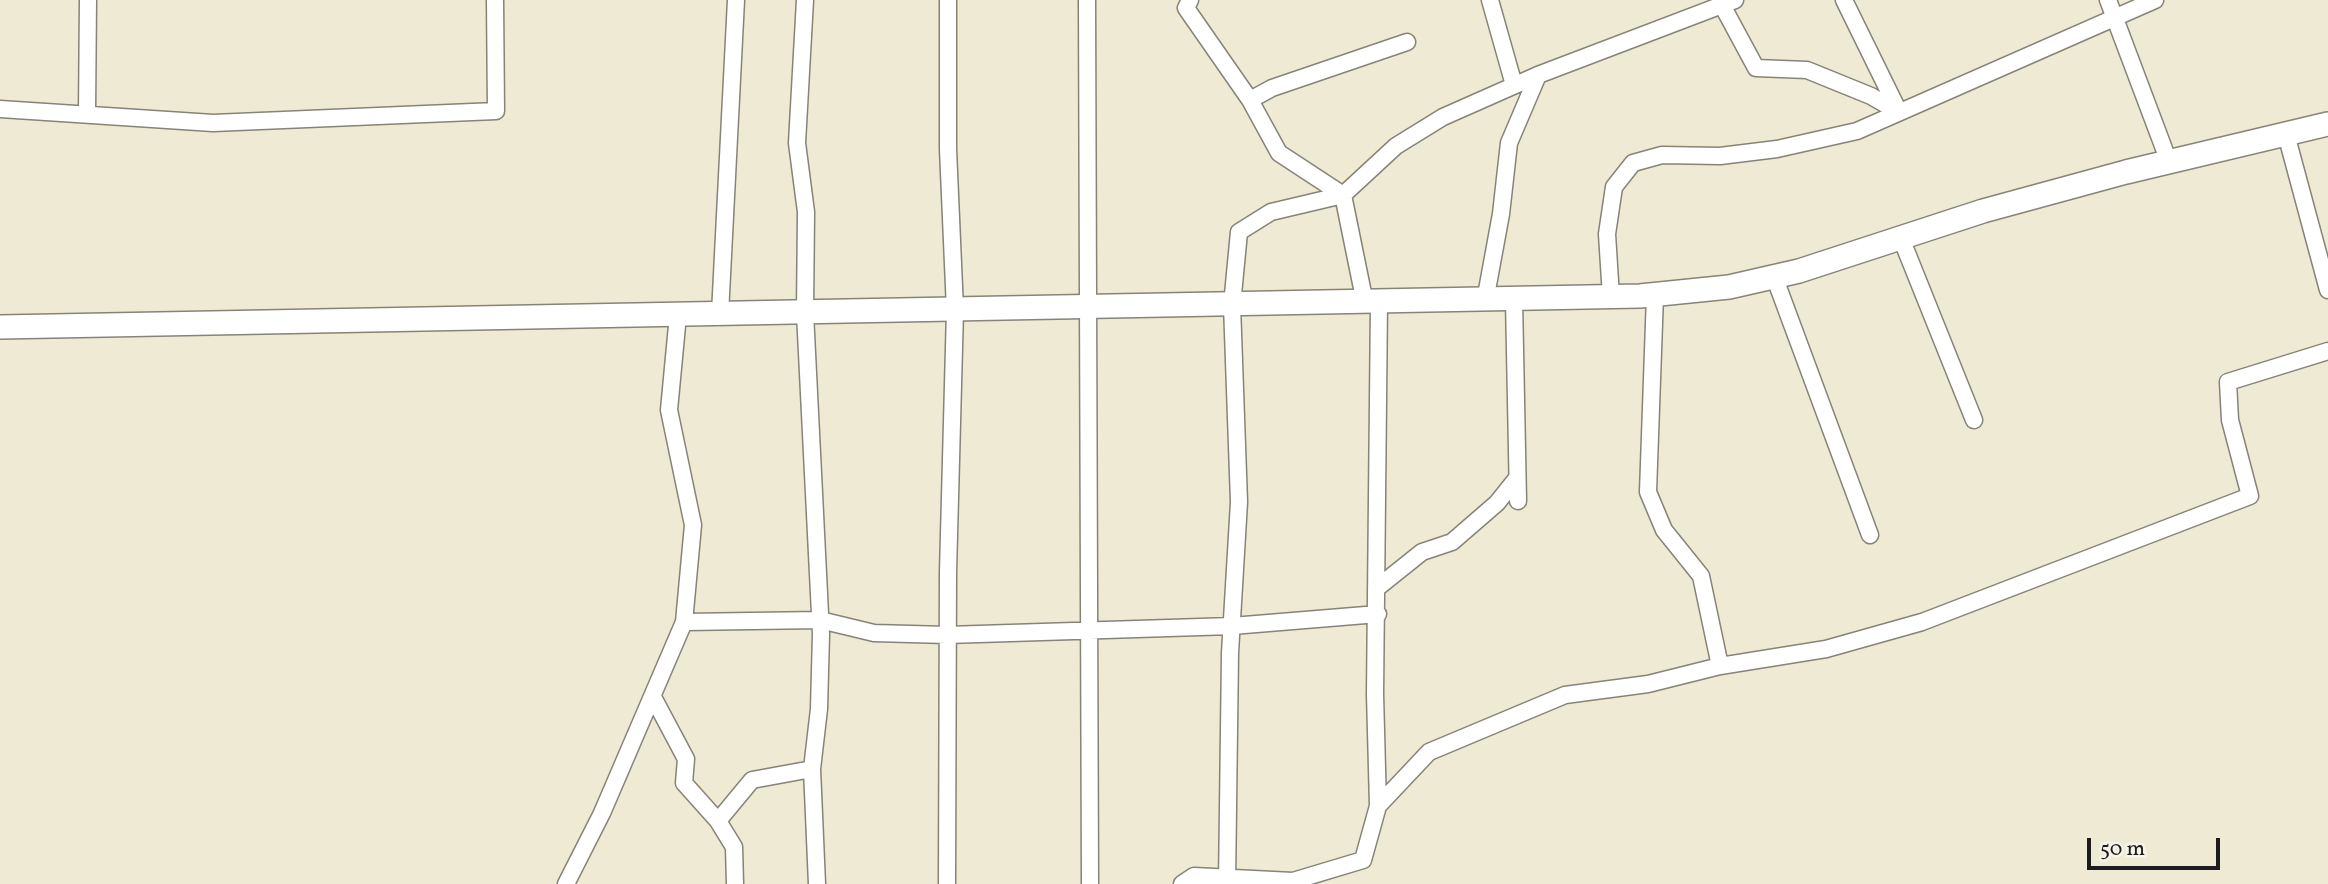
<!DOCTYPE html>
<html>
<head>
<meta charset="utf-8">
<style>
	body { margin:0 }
	#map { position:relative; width:2328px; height:884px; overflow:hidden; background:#efead3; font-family:Vollkorn,serif }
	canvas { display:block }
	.scale { position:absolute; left:2087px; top:838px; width:133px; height:32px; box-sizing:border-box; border:4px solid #1c1c1c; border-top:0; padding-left:9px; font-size:21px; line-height:24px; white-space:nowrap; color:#1c1c1c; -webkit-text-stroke:5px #f7f3e8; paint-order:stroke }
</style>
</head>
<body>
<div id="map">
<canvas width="2328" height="884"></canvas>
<div class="scale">50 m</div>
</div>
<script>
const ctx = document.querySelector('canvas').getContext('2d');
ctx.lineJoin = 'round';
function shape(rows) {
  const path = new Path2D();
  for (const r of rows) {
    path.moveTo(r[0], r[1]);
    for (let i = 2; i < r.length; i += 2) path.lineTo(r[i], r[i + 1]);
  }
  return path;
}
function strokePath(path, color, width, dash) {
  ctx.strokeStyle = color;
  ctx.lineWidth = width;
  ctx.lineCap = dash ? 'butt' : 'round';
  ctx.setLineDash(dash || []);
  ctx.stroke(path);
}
const minor = shape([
	[805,0,797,143,806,212,805,313,821,634,819,709,812,769,817,884],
	[1087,0,1090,884],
	[1190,0,1186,8,1250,100,1279,153,1343,195,1365,303],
	[1490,0,1514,85],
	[2108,0,2169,162],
	[1722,5,1756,68,1807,70,1871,96,1899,112,1844,0],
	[1250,100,1272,88,1407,42],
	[0,109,213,123,496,111,495,0],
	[87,113,88,0],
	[2286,134,2328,290],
	[1901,238,1974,420],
	[1774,276,1870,535],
	[1655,295,1648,492,1664,530,1701,576,1720,666],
	[1611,297,1607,234,1614,187,1633,163,1662,155,1720,156,1777,149,1857,131,2155,0],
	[1514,300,1518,501],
	[1485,301,1501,214,1509,143,1538,75,1735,0],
	[720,314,736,0],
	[1377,588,1422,552,1452,542,1497,503,1517,478],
	[684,622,820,620,874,633,947,635,1232,626,1378,614],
	[653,697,686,759,684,783,718,821,734,847,735,884],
	[1378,806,1375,694,1379,302],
	[718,821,752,780,812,769],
	[566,884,602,813,684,622,693,525,669,410,678,315],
	[947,884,948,572,955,310,948,149,948,0],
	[1182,884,1194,876,1293,881,1363,860,1378,806,1429,752,1565,695,1648,684,1720,666,1826,649,1922,622,2250,496,2230,420,2228,382,2328,351],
	[1227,884,1230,653,1239,502,1232,305,1239,232,1271,212,1343,195,1396,146,1443,117,1538,75]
]);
const secondary = shape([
	[0,327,1640,296,1729,287,1799,271,1983,211,2126,172,2328,124]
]);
strokePath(minor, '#868378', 19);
strokePath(secondary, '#868378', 26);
strokePath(minor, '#fff', 16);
strokePath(secondary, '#fff', 23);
</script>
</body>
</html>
